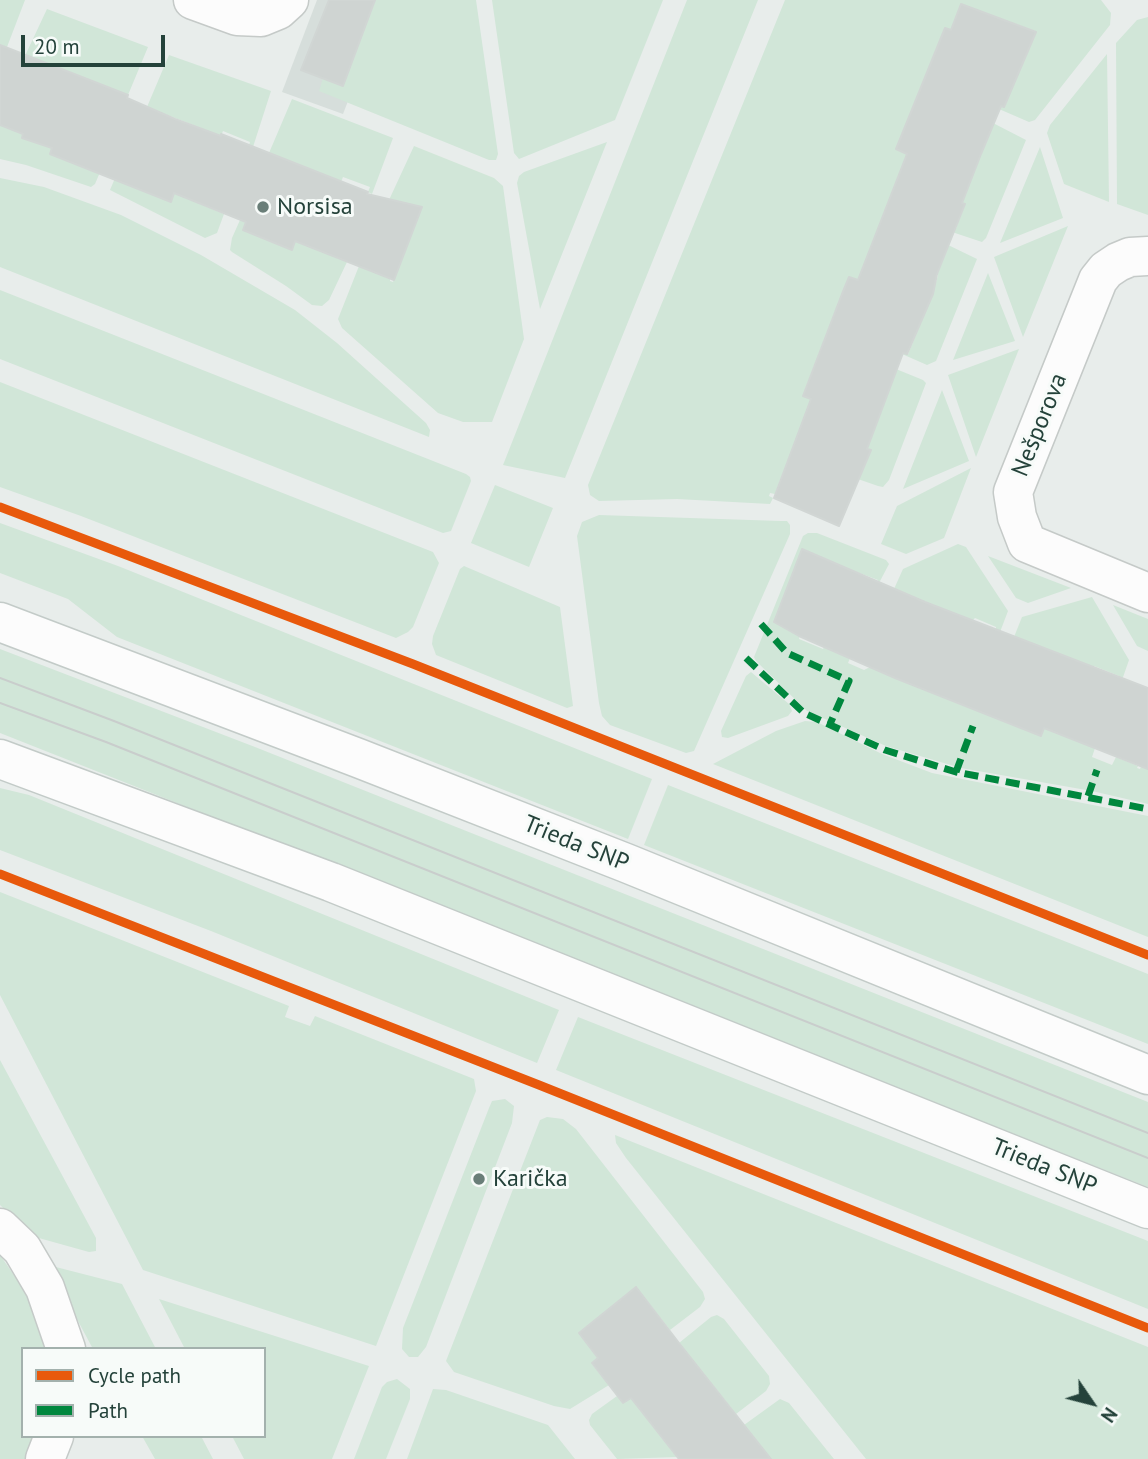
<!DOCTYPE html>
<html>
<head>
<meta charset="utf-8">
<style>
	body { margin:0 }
	#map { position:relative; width:1148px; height:1459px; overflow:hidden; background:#e8edeb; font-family:"PT Sans",sans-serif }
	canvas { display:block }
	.legend { position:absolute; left:21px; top:1347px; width:245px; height:91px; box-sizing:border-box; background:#f7fbf9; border:2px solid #a3b1ad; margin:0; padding:9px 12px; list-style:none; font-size:21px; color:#24423a }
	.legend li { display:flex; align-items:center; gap:14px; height:35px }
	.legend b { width:35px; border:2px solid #a3b1ad }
	.north { position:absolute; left:1057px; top:1368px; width:70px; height:70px; -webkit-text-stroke:5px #f7fbf9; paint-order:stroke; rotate:125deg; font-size:19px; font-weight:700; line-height:28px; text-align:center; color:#24423a }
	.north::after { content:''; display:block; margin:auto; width:24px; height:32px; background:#24423a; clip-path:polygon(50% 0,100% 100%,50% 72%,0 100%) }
	.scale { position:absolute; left:21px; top:35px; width:144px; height:32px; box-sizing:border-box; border:4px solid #24423a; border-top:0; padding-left:9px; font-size:21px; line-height:24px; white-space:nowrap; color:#24423a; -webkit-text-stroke:5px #f7fbf9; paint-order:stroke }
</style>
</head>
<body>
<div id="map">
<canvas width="1148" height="1459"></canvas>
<ul class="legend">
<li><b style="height:9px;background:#e8590c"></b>Cycle path</li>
<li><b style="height:9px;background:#00873e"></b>Path</li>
</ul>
<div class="north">N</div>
<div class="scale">20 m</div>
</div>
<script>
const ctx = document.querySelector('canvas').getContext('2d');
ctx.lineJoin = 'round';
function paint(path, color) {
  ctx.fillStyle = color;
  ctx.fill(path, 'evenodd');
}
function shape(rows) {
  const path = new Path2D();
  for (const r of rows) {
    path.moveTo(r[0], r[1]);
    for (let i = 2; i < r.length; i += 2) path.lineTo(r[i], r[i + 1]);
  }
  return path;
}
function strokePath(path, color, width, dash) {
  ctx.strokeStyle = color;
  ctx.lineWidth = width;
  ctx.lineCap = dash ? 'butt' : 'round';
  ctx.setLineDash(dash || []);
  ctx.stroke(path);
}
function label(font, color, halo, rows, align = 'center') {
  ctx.font = font + ' "PT Sans",sans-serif';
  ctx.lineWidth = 6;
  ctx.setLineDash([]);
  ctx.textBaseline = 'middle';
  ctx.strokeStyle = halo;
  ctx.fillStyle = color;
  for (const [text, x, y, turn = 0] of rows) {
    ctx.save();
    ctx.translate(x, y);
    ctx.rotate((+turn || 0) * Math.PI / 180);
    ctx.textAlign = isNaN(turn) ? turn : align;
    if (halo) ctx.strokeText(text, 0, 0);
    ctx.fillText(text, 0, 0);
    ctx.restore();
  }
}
const built = shape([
	[317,0,387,0,343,114,282,92]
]);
const green = shape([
	[0,0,25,0,7,47,0,45],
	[376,0,476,0,498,154,496,160,489,160,319,91,323,78,343,85],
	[492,0,663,0,615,120,519,159,514,153],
	[687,0,758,0,565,478,503,465],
	[785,0,1101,0,1111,13,1110,25,1035,120,1029,122,999,109,1001,106,1005,106,1035,31,961,4,955,32,945,28,896,149,907,154,858,280,849,277,839,301,803,395,811,399,775,494,770,493,769,496,773,498,770,504,677,499,599,501,590,495,588,485],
	[47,9,148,47,128,95,56,70,57,67,51,64,48,68,24,58],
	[1148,17,1148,215,1117,204,1116,43,1137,20],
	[1107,54,1109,202,1064,184,1047,133,1050,125],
	[169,55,271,91,253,147,249,145,250,142,223,131,221,136,147,107],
	[292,99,393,138,372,194,368,192,370,187,343,177,341,182,269,153],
	[993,123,1026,140,986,238,982,242,949,231,956,228,965,205,961,202],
	[0,125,23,134,22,138,28,140,30,136,53,145,50,154,103,165,95,184,91,187,26,165,0,159],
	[607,142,540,309,517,183,519,176,524,172],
	[414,146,494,178,503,186,524,339,492,422,463,422,438,413,342,328,338,319,359,266,390,279,390,281,393,282,422,207,389,200],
	[1040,147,1063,218,1000,243],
	[118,171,122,182,170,202,174,193,224,214,217,233,205,238,110,190],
	[0,178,44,187,121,215,201,255,295,310,337,343,426,423,430,430,429,437,0,267],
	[240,220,246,222,244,230,292,249,295,241,347,262,329,300,322,306,312,305,286,286,232,252,230,250,232,238],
	[1068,226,1023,337,994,257],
	[944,243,977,259,936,361,927,365,902,354,908,354,918,330,929,280,936,282,938,275,931,273],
	[988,273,1015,341,953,360],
	[0,290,466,474,470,477,471,481,451,531,443,533,0,359],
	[1019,349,976,457,948,375],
	[896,369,923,380,926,383,889,480,883,487,878,486,855,478,870,450,866,448],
	[0,382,433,552,439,563,413,627,408,632,396,638,81,516,0,487],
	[942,390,969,461,903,489],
	[971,468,944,538,906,554,881,544,897,506],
	[495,485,553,508,529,567,471,543],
	[599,515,781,521,787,521,790,525,790,534,694,751,686,753,610,725,602,716,599,703,577,536,582,522],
	[0,523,118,566,652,779,628,839,117,637,68,599,0,573],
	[808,533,817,533,886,560,889,564,879,583,877,582,878,580,854,571,852,573,805,554,807,551,802,549,774,622,777,624,778,621,801,630,799,639,823,649,827,640,853,651,848,663,864,670,870,667,919,688,1044,728,1095,748,1092,757,1112,765,1116,757,1138,766,1137,768,1140,769,1145,756,1148,758,1148,804,1092,791,961,768,886,746,807,711,756,661,754,657,803,536],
	[958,544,966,547,1008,611,1000,632,996,630,996,627,975,618,972,621,894,589,903,569],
	[988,556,1071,588,1028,603,1016,598],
	[464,566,560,607,573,706,567,708,436,655,432,644,433,636,460,569],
	[1092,597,1129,660,1122,680,1119,676,1094,666,1093,668,1014,637,1022,617],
	[1113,605,1148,619,1148,651,1137,646],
	[0,649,255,747,1148,1102,1148,1187,0,733],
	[751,672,789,704,792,711,788,716,728,738,722,737,721,731,746,676],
	[805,721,817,722,882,754,932,773,1148,816,1148,937,713,764,776,731],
	[668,785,1148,974,1148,1044,644,845],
	[0,788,29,795,559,1010,537,1063,211,931,0,850],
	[0,892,289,1006,285,1017,310,1026,315,1016,474,1079,476,1091,376,1346,143,1270,0,995],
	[578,1017,1148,1241,1148,1309,556,1070],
	[0,1060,96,1238,96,1251,89,1252,28,1235,24,1228,0,1205],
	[505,1099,514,1106,512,1123,426,1347,418,1357,409,1357,402,1349,403,1328,489,1108,492,1101],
	[547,1117,563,1119,576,1129,703,1292,705,1299,700,1307,670,1330,636,1287,579,1333,598,1358,592,1364,609,1385,570,1409,554,1406,454,1372,446,1361,540,1120],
	[615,1135,1148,1347,1148,1459,866,1459,626,1158,616,1143],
	[0,1255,27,1294,46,1349,23,1349,23,1436,35,1436,26,1459,0,1459],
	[48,1265,122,1284,156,1349,93,1349],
	[159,1299,369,1366,332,1459,244,1459,232,1436,264,1436,264,1349,185,1349],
	[717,1315,724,1319,769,1376,770,1384,766,1391,736,1414,679,1343,711,1317],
	[397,1379,410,1389,410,1399,386,1459,354,1459,382,1387,387,1382],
	[433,1389,446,1390,548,1425,575,1459,407,1459],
	[617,1396,623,1403,631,1398,678,1457,617,1459,590,1425,589,1420,592,1414],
	[780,1399,789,1403,834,1459,771,1459,744,1425],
	[142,1436,201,1436,213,1459,155,1459]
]);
const building = shape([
	[329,0,375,0,343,86,301,70,329,0],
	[961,4,1036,32,1004,107,1001,106,981,154,962,203,965,204,937,274,933,294,907,354,903,353,867,449,871,450,839,526,774,498,811,399,803,396,842,294,849,277,858,280,907,154,896,149,945,28,951,30,961,4],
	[0,45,128,95,127,98,175,119,221,136,221,134,368,192,367,194,422,207,394,280,295,241,292,250,243,230,246,222,174,193,171,202,50,154,52,148,22,138,23,134,0,125,0,45],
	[802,549,925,602,1148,688,1148,769,1044,728,1041,736,895,678,799,636,774,622,802,549],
	[636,1287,679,1343,771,1459,679,1459,631,1398,623,1403,592,1363,598,1358,579,1333,636,1287]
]);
const street = shape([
	[193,0,237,16,261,17,278,10,289,0],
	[1148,256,1130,257,1118,262,1106,270,1098,280,1013,492,1017,517,1027,543,1148,593],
	[0,1228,22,1249,45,1288,66,1349],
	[45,1459,54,1436]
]);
const secondary = shape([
	[0,622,358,758,626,863,1148,1075],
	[0,759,331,882,1148,1209]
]);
const tram = shape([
	[0,678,114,721,1148,1133],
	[0,703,106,742,1148,1158]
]);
const quiet = shape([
	[761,624,787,653,849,681,830,724],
	[746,658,804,713,885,750,956,772,1148,809],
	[956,772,973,726],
	[1088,796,1097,770]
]);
const cycleway = shape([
	[0,507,413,664,1148,955],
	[0,874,539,1085,1148,1328]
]);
const markers = [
	[263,207,7,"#697e78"],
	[479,1179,7,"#697e78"]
];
const poiNames = [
	["Norsisa",277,207],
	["Karička",493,1179]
];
const streetNames = [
	["Nešporova",1040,425,-68],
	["Trieda SNP",576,844,22],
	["Trieda SNP",1044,1167,22]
];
paint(built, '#d6dedb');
paint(green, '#d1e6d8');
paint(building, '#cfd4d2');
strokePath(building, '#d1d6d4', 2);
strokePath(street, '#c5cac8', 41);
strokePath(secondary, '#c3cbc8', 41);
strokePath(street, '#fcfcfc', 38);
strokePath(secondary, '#fcfcfc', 38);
strokePath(tram, '#c9cdcc', 2);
strokePath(quiet, '#00873e', 7, [14, 7]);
strokePath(cycleway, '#e8590c', 9);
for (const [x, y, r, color] of markers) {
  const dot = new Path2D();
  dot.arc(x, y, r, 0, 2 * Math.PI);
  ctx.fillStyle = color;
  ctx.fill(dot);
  strokePath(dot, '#f7fbf9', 2.5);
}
label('24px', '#24423a', '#f7fbf9', poiNames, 'left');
label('24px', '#24423a', '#f7fbf9', streetNames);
</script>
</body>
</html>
